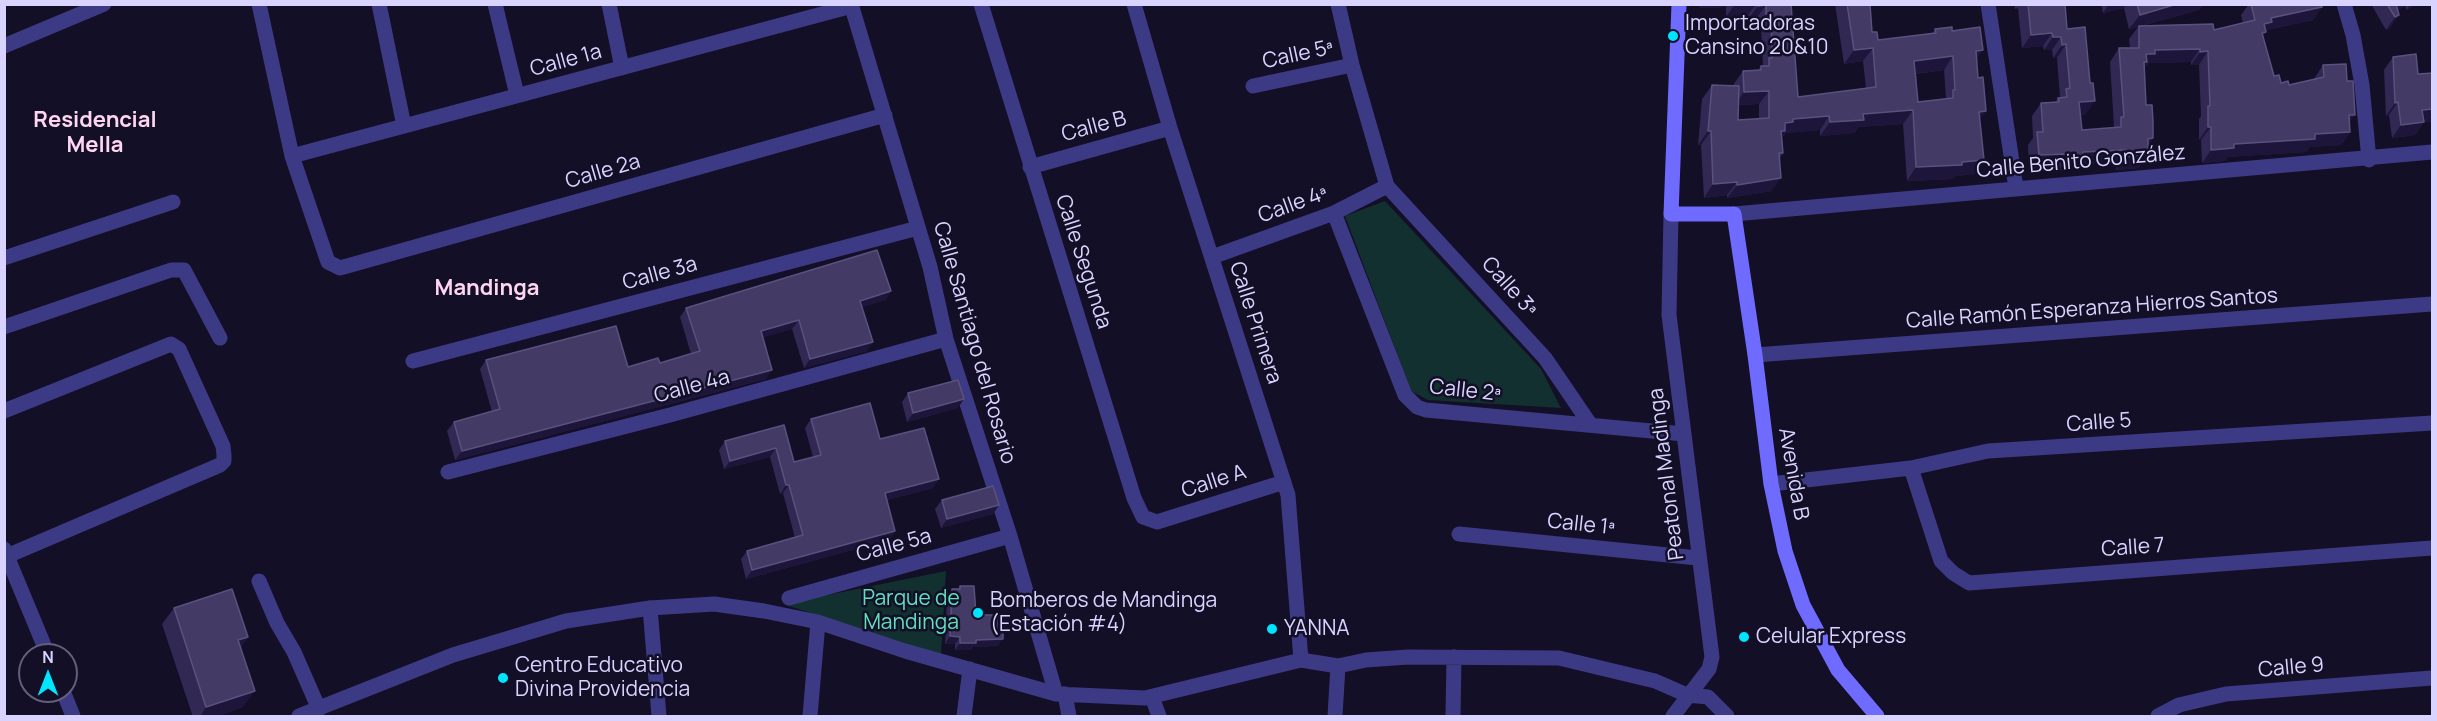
<!DOCTYPE html>
<html>
<head>
<meta charset="utf-8">
<style>
	body { margin:0 }
	#map { position:relative; width:2437px; height:721px; overflow:hidden; background:#130f26; font-family:Manrope,sans-serif }
	canvas { display:block }
	.frame { position:absolute; inset:0; border:6px solid #d9d4ff; pointer-events:none }
	.north { position:absolute; left:18px; top:643px; width:60px; height:60px; box-sizing:border-box; background:#130f26; border:2px solid #625e7d; border-radius:50%; rotate:0deg; font-size:16px; font-weight:700; line-height:24px; text-align:center; color:#d9d4ff }
	.north::after { content:''; display:block; margin:auto; width:21px; height:27px; background:#00e5ff; clip-path:polygon(50% 0,100% 100%,50% 72%,0 100%) }
</style>
</head>
<body>
<div id="map">
<canvas width="2437" height="721"></canvas>
<div class="frame"></div>
<div class="north">N</div>
</div>
<script>
const ctx = document.querySelector('canvas').getContext('2d');
ctx.lineJoin = 'round';
function paint(path, color) {
  ctx.fillStyle = color;
  ctx.fill(path, 'evenodd');
}
function shape(rows) {
  const path = new Path2D();
  for (const r of rows) {
    path.moveTo(r[0], r[1]);
    for (let i = 2; i < r.length; i += 2) path.lineTo(r[i], r[i + 1]);
  }
  return path;
}
function strokePath(path, color, width, dash) {
  ctx.strokeStyle = color;
  ctx.lineWidth = width;
  ctx.lineCap = dash ? 'butt' : 'round';
  ctx.setLineDash(dash || []);
  ctx.stroke(path);
}
function label(font, color, halo, rows, align = 'center') {
  ctx.font = font + ' Manrope,sans-serif';
  ctx.lineWidth = 5;
  ctx.setLineDash([]);
  ctx.textBaseline = 'middle';
  ctx.strokeStyle = halo;
  ctx.fillStyle = color;
  for (const [text, x, y, turn = 0] of rows) {
    ctx.save();
    ctx.translate(x, y);
    ctx.rotate((+turn || 0) * Math.PI / 180);
    ctx.textAlign = isNaN(turn) ? turn : align;
    if (halo) ctx.strokeText(text, 0, 0);
    ctx.fillText(text, 0, 0);
    ctx.restore();
  }
}
const green = shape([
	[1385,201,1541,369,1561,408,1428,400,1411,391,1345,216],
	[946,571,941,656,783,604]
]);
const minor = shape([
	[259,4,292,156,328,262,340,268,885,115],
	[379,4,404,126],
	[495,4,517,95],
	[609,4,622,68],
	[851,4,930,267,946,339,1010,536,1056,694],
	[981,4,1134,498,1143,517,1157,522,1284,482],
	[1134,4,1170,128,1288,495,1301,660],
	[1338,4,1352,65,1387,186,1545,358,1590,424],
	[1988,4,2016,188],
	[2344,4,2353,35,2362,85,2369,160],
	[4,46,104,4],
	[1253,86,1352,65],
	[292,156,852,6],
	[1030,167,1170,128],
	[1334,213,1405,395,1417,407,1426,410,1684,434],
	[1671,214,1669,315,1712,657,1709,669,1673,716],
	[1734,214,2432,152],
	[1212,257,1334,213,1387,186],
	[4,258,173,202],
	[4,327,171,270,184,270,220,338],
	[1755,355,2432,304],
	[413,361,918,228],
	[4,411,171,344,179,349,223,446,224,455,224,461,220,465,7,556],
	[1911,468,1941,561,1953,573,1969,583,2432,548],
	[448,472,670,415,946,339],
	[1771,484,1911,468,1988,451,2432,423],
	[1459,534,1698,558],
	[259,581,277,623,294,652,319,709],
	[789,598,1010,536],
	[650,608,714,604,764,611,818,622,905,651,1056,694,1145,698,1301,660,1338,666,1366,660,1408,657,1559,658,1655,681,1687,695,1708,697,1727,716],
	[1065,694,1069,716],
	[1152,697,1159,716],
	[810,716,818,622],
	[964,716,970,669],
	[1335,716,1338,666],
	[1453,716,1454,657],
	[2158,716,2179,705,2226,694,2432,678]
]);
const tertiary = shape([
	[4,549,48,655],
	[63,691,73,716],
	[299,716,453,655,566,621,650,608,659,716]
]);
const secondary = shape([
	[1679,4,1671,214,1734,214,1755,355,1771,484,1785,551,1803,605,1838,670,1877,716]
]);
const wall = shape([
	[1700,4,1791,4,1798,97,1866,88,1863,61,1844,64,1835,4,1870,4,1872,32,1878,40,1932,33,1935,29,1952,31,1983,50,1976,59,1978,78,1986,111,1980,119,1984,160,1975,174,1955,176,1953,179,1907,181,1903,124,1859,127,1854,133,1820,136,1820,130,1786,133,1783,136,1782,136,1783,153,1780,158,1772,191,1727,198,1727,195,1704,198,1701,145,1698,145,1702,99,1712,85,1734,86,1733,85,1743,71,1758,70,1761,66,1763,66,1761,27,1757,27,1756,19,1748,19,1748,15,1726,17,1726,7,1700,8],
	[1944,70,1946,99,1918,102,1916,74],
	[1759,104,1759,119,1738,120,1738,105],
	[2014,4,2065,4,2067,29,2086,114,2080,115,2082,130,2113,128,2114,127,2110,62,2119,48,2130,48,2129,39,2138,27,2129,29,2124,8,2103,13,2101,4,2203,4,2199,10,2141,26,2214,30,2243,23,2241,15,2249,4,2322,4,2322,7,2313,20,2267,30,2263,36,2274,76,2281,83,2289,85,2314,79,2323,65,2349,122,2350,132,2341,145,2310,147,2306,152,2227,157,2225,161,2202,163,2201,140,2199,140,2199,119,2201,116,2199,65,2191,65,2191,62,2149,63,2146,67,2144,67,2146,105,2153,138,2148,146,2139,168,2116,170,2116,163,2077,165,2074,169,2058,171,2057,167,2029,168,2028,145,2033,138,2032,116,2041,103,2055,102,2058,98,2060,97,2057,58,2053,58,2052,50,2044,50,2043,46,2022,48,2018,8,2015,9],
	[2371,4,2416,4,2407,10,2405,6,2398,10,2390,28,2386,30],
	[2393,57,2418,74,2433,121,2424,122,2415,135,2392,138,2389,115,2386,116,2384,70],
	[891,291,885,300,862,307,867,351,804,368,792,329,763,337,766,379,455,460,447,431,454,422,492,412,480,369,486,360,628,367,660,363,691,354,680,317,686,308],
	[908,393,958,408,907,422,902,402],
	[811,419,880,439,933,488,887,500,895,531,889,540,746,579,741,559,747,551,795,538,783,493,780,494,770,457,724,469,719,450,725,441,784,425,794,462,813,457,805,428],
	[942,500,999,505,993,514,941,528,935,509],
	[960,586,976,615,998,646,973,647,971,650,955,650,955,644,945,644,947,596,952,589,958,589],
	[174,608,248,637,240,648,243,707,215,717,193,717,162,624]
]);
const shadedWall = shape([
	[1702,4,1727,4,1726,7,1700,8],
	[1735,4,1756,4,1748,15,1726,17],
	[2109,4,2127,4,2124,8,2103,13],
	[2177,4,2203,4,2199,10,2129,29,2140,15],
	[2395,4,2406,4,2405,6,2392,13],
	[2410,4,2416,4,2407,10],
	[1766,5,1756,19,1748,19,1758,6],
	[2322,7,2313,20,2267,30,2257,45,2264,24,2271,18],
	[1771,13,1761,27,1757,27,1766,14],
	[2399,15,2390,28,2386,30,2395,17],
	[2052,33,2043,46,2022,48,2031,35],
	[2053,37,2061,37,2052,50,2044,50],
	[2066,44,2057,58,2053,58,2062,45],
	[1873,48,1863,61,1844,64,1854,50],
	[2200,49,2191,62,2149,63,2146,67,2143,67,2138,75,2146,54,2155,50],
	[1983,50,1974,63,1976,51],
	[2208,51,2199,65,2191,65,2200,52],
	[1953,56,1944,70,1905,75,1914,61],
	[1769,91,1759,104,1734,105,1744,92],
	[2095,101,2086,114,2070,115,2079,102],
	[2398,102,2389,115,2386,116,2395,103],
	[2433,109,2433,121,2413,123,2422,110],
	[1913,110,1903,124,1859,127,1854,133,1820,136,1830,122,1863,114],
	[1986,111,1976,125,1979,112],
	[2349,115,2355,115,2345,128],
	[1829,116,1820,130,1786,133,1783,136,1782,136,1776,145,1785,123,1793,119],
	[2424,122,2415,135,2392,138,2401,125],
	[2208,127,2211,127,2201,140,2199,140],
	[1708,131,1711,131,1701,145,1698,145],
	[2350,132,2341,145,2310,147,2306,152,2227,157,2225,161,2202,163,2211,150,2234,144,2315,134],
	[2153,138,2144,152,2148,139],
	[2125,150,2116,163,2077,165,2074,169,2058,171,2067,158,2083,152],
	[2067,154,2057,167,2029,168,2039,155],
	[2148,155,2139,168,2116,170,2126,157],
	[1984,160,1975,174,1955,176,1953,179,1907,181,1916,167],
	[1781,178,1772,191,1727,198,1737,185],
	[1737,182,1727,195,1704,198,1713,184],
	[891,291,885,300,854,310,860,301],
	[799,320,792,329,754,340,761,331],
	[873,342,867,351,804,368,810,359],
	[772,370,766,379,455,460,462,451],
	[964,399,958,408,907,422,913,413],
	[776,448,770,457,724,469,730,461],
	[939,479,933,488,879,502,885,493],
	[786,485,789,485,783,493,780,494],
	[999,505,993,514,941,528,947,519],
	[895,531,889,540,746,579,752,570],
	[950,636,960,637,955,644,945,644],
	[248,637,236,654,238,640],
	[1003,639,998,646,973,647,971,650,955,650,960,643,976,640],
	[255,691,243,707,215,717,200,717,206,707]
]);
const building = shape([
	[1758,4,1791,4,1798,97,1876,87,1873,48,1854,50,1847,4,1870,4,1872,32,1877,32,1878,40,1936,33,1935,29,1952,27,1952,31,1980,27,1983,50,1976,51,1978,78,1983,77,1986,111,1979,112,1984,160,1962,162,1962,165,1916,167,1913,110,1863,114,1864,120,1830,122,1829,116,1793,119,1793,122,1785,123,1785,131,1781,131,1783,153,1779,153,1781,178,1737,185,1737,182,1713,184,1711,131,1708,131,1712,85,1739,86,1738,120,1769,118,1769,91,1744,92,1743,71,1761,70,1761,66,1769,66,1769,58,1772,58,1771,13,1766,14,1766,5,1758,6,1758,4],
	[1953,56,1955,90,1953,90,1953,98,1918,102,1914,61,1953,56],
	[2028,4,2065,4,2067,29,2085,27,2090,83,2093,83,2095,101,2079,102,2082,130,2121,127,2121,117,2124,117,2119,48,2139,48,2139,26,2213,24,2214,30,2255,20,2251,4,2322,4,2322,7,2271,18,2272,22,2264,24,2266,32,2262,33,2274,76,2279,75,2281,83,2288,81,2289,85,2324,77,2323,65,2346,64,2347,81,2353,81,2355,115,2349,115,2350,132,2315,134,2315,139,2234,144,2234,148,2211,150,2211,127,2208,127,2208,106,2210,106,2208,51,2200,52,2200,49,2155,50,2155,54,2146,54,2147,62,2144,62,2146,105,2152,105,2153,122,2153,138,2148,139,2148,155,2126,157,2125,150,2083,152,2083,156,2067,158,2067,154,2039,155,2037,132,2043,132,2041,103,2059,102,2058,98,2067,97,2066,89,2070,88,2066,44,2062,45,2061,37,2053,37,2052,33,2031,35,2028,4],
	[2137,4,2177,4,2140,15,2137,4],
	[2387,4,2396,4,2399,15,2395,17,2387,4],
	[2416,54,2418,74,2433,73,2433,109,2422,110,2424,122,2401,125,2398,102,2395,103,2393,57,2416,54],
	[877,250,891,291,860,301,873,342,810,359,799,320,761,331,772,370,462,451,454,422,500,409,486,360,616,326,628,367,658,358,660,363,700,351,686,308,877,250],
	[958,380,964,399,913,413,908,393,958,380],
	[870,403,880,439,924,428,939,479,885,493,895,531,752,570,747,551,803,535,789,485,786,485,776,448,730,461,725,441,784,425,794,462,821,455,811,419,870,403],
	[993,486,999,505,947,519,942,500,993,486],
	[960,586,974,586,976,615,1003,615,1003,639,976,640,976,643,960,643,960,637,950,636,952,589,960,589,960,586],
	[232,589,248,637,238,640,255,691,206,707,174,608,232,589]
]);
const markers = [
	[1673,36,6,"#00e5ff"],
	[978,613,6,"#00e5ff"],
	[1272,629,6,"#00e5ff"],
	[1744,637,6,"#00e5ff"],
	[503,678,6,"#00e5ff"]
];
const poiNames = [
	["Importadoras",1685,24],
	["Cansino 20&10",1685,48],
	["Bomberos de Mandinga",990,601],
	["(Estación #4)",990,625],
	["YANNA",1284,629],
	["Celular Express",1756,637],
	["Centro Educativo",515,666],
	["Divina Providencia",515,690]
];
const streetNames = [
	["Calle 5ª",1298,55,-12],
	["Calle 1a",566,61,-15],
	["Calle B",1094,127,-15],
	["Calle Benito González",2081,162,-5],
	["Calle 2a",603,172,-16],
	["Calle 4ª",1293,205,-20],
	["Calle Segunda",1083,262,72],
	["Calle 3a",660,274,-15],
	["Calle 3ª",1509,287,48],
	["Calle Ramón Esperanza Hierros Santos",2092,309,-4],
	["Calle Primera",1255,323,72],
	["Calle Santiago del Rosario",974,343,74],
	["Calle 4a",692,387,-15],
	["Calle 2ª",1465,391,6],
	["Calle 5",2099,423,-4],
	["Peatonal Madinga",1667,474,-97],
	["Avenida B",1793,474,80],
	["Calle A",1214,482,-18],
	["Calle 1ª",1581,525,6],
	["Calle 5a",894,546,-15],
	["Calle 7",2133,548,-4],
	["Calle 9",2291,668,-5]
];
const parkNames = [
	["Parque de",911,599],
	["Mandinga",911,623]
];
const neighbourhoodNames = [
	["Residencial",95,121],
	["Mella",95,146],
	["Mandinga",487,289]
];
paint(green, '#12302f');
strokePath(minor, '#3d3a85', 15);
strokePath(tertiary, '#3d3a85', 15);
strokePath(secondary, '#6f6bff', 15);
paint(wall, '#312854');
paint(shadedWall, '#1d163a');
paint(building, '#433a66');
strokePath(building, '#5a527e', 1.5);
for (const [x, y, r, color] of markers) {
  const dot = new Path2D();
  dot.arc(x, y, r, 0, 2 * Math.PI);
  ctx.fillStyle = color;
  ctx.fill(dot);
  strokePath(dot, '#130f26', 2);
}
label('21px', '#d9d4ff', '#130f26', poiNames, 'left');
label('21px', '#d9d4ff', '#130f26', streetNames);
label('21px', '#5fe0c0', '#130f26', parkNames);
label('bold 22px', '#ffd6f0', '#130f26', neighbourhoodNames);
</script>
</body>
</html>
